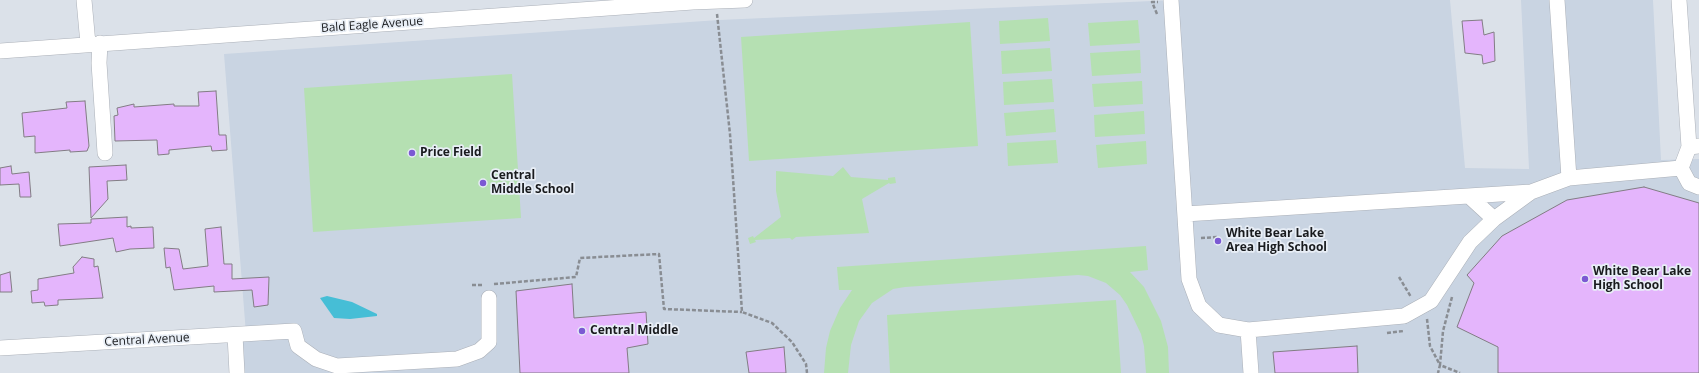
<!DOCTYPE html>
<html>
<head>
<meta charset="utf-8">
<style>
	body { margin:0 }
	canvas { display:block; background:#dbe1e9 }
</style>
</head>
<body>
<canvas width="1699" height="373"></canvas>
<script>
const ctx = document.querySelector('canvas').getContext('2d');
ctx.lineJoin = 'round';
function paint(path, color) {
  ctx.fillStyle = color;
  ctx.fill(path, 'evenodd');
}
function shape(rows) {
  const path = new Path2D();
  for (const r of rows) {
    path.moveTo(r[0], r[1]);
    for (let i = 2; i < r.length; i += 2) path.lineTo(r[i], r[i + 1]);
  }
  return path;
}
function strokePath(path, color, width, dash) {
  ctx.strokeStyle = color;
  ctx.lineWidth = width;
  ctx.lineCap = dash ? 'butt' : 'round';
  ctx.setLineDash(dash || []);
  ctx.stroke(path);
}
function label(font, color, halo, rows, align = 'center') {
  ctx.font = font + ' "Open Sans",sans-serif';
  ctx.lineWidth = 3.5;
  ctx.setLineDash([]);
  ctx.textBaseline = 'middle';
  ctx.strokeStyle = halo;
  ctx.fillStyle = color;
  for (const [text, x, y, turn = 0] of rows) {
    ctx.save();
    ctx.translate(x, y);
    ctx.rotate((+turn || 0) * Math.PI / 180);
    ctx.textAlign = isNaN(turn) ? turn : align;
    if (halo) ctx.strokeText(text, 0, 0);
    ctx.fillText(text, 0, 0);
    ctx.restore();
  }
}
const built = shape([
	[1175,0,1450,0,1465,168,1529,169,1521,0,1653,0,1661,160,1699,159,1699,373,237,373,235,335,246,334,224,54,719,20]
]);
const green = shape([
	[1048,18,1050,41,1000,44,999,21],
	[1138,20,1140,43,1090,46,1088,23],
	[970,22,978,146,749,161,741,37],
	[1050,48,1052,71,1002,74,1001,51],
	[1140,50,1141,73,1092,76,1090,53],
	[512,74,521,218,313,232,304,88],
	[1052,79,1054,102,1004,105,1003,82],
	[1142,81,1143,104,1094,107,1092,84],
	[1054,109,1056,132,1006,136,1004,113],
	[1144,111,1145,134,1095,137,1094,115],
	[1056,140,1058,163,1008,166,1007,143],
	[1146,141,1147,164,1098,168,1096,145],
	[843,167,851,177,888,180,888,178,895,177,896,183,890,184,889,183,862,199,869,233,796,237,792,240,790,238,755,240,756,242,750,244,748,238,753,236,754,238,781,217,776,191,776,171,833,176],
	[1146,246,1148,270,1130,272,1144,287,1161,321,1168,347,1169,373,1146,373,1144,346,1141,334,1127,305,1120,295,1106,283,1088,276,1078,275,905,287,893,289,872,303,859,321,851,345,848,373,824,373,826,348,830,331,840,308,852,290,839,290,837,267],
	[1116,300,1121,373,890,373,887,315]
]);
const water = shape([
	[327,296,352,302,377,314,377,316,350,319,334,318,320,298]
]);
const building = shape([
	[1482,20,1484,35,1494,32,1495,61,1483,64,1482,55,1465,53,1462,21,1482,20],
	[216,91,219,135,226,135,227,150,212,151,211,146,169,150,169,154,158,155,157,140,115,141,114,116,118,115,117,108,134,104,134,107,174,104,174,106,199,106,198,92,216,91],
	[85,101,89,146,87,151,70,152,70,150,35,153,35,136,24,137,22,113,67,108,66,102,85,101],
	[126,165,127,180,107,181,108,199,91,218,89,167,126,165],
	[11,166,12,174,29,172,31,197,20,197,19,184,0,185,0,168,11,166],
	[1644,187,1699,203,1699,373,1498,373,1498,347,1457,327,1474,283,1467,275,1502,236,1567,200,1644,187],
	[127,217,127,227,131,226,131,228,153,227,154,248,130,249,116,252,113,238,60,246,58,224,91,223,91,219,127,217],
	[221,227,224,264,232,264,232,279,269,277,268,305,254,307,252,290,214,292,214,286,174,290,170,267,166,268,164,248,179,249,183,269,208,266,205,229,221,227],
	[82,257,94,259,94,267,98,266,103,298,58,300,58,305,45,306,44,302,32,303,31,291,38,290,38,279,74,273,73,267,82,257],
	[10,272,12,292,0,292,0,275,10,272],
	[572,284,574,318,646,312,648,344,627,348,629,373,520,373,516,291,572,284],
	[1357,346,1358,373,1275,373,1273,352,1357,346],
	[784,347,786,373,749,373,746,352,784,347]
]);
const path = shape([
	[717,14,730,134,742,312,772,323,792,342,806,364,807,373],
	[1157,14,1152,2,1158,2],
	[1201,238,1218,237],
	[1399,277,1411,297],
	[494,284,576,277,580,258,659,254,664,309,742,312],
	[472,285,483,285],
	[1452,297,1443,331,1440,365,1460,373],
	[1427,319,1430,346,1440,365,1438,373],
	[1387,333,1404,331]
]);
const minor = shape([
	[84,0,88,44],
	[1171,0,1189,279,1199,306,1219,325,1248,330,1404,316,1431,301,1470,242,1494,219,1531,192,1569,178,1681,168,1689,147,1699,146],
	[1557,0,1569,178],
	[1679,0,1689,147],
	[100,43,99,63,105,153],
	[0,51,693,2,745,0],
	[1681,168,1689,183,1699,187],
	[1469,196,1494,219],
	[1185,214,1531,192],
	[1248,330,1251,373],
	[235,335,237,373],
	[0,348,294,331,298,346,316,359,337,366,457,359,479,351,489,342,489,298]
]);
const markers = [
	[412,153,4,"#7b59d3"],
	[483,183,4,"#7b59d3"],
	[1218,241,4,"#7b59d3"],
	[1585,279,4,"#7b59d3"],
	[582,331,4,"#7b59d3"]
];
const streetNames = [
	["Bald Eagle Avenue",372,25,-4],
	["Central Avenue",147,340,-3]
];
const poiNames = [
	["Price Field",420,153],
	["Central",491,176],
	["Middle School",491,190],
	["White Bear Lake",1226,234],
	["Area High School",1226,248],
	["White Bear Lake",1593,272],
	["High School",1593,286],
	["Central Middle",590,331]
];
paint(built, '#c9d4e2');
paint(green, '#b5e0b2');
paint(water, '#46bed6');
paint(building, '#e4b5fc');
strokePath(building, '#827d84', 1);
strokePath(minor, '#abb0b8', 16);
strokePath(path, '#898d93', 2.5, [4, 2]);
strokePath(minor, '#fff', 15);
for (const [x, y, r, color] of markers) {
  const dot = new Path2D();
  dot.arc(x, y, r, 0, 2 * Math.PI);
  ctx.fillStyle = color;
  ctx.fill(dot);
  strokePath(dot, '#e8eef6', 1.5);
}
label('12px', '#191b1e', '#e8eef6', streetNames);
label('bold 12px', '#191b1e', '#e8eef6', poiNames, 'left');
</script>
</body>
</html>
